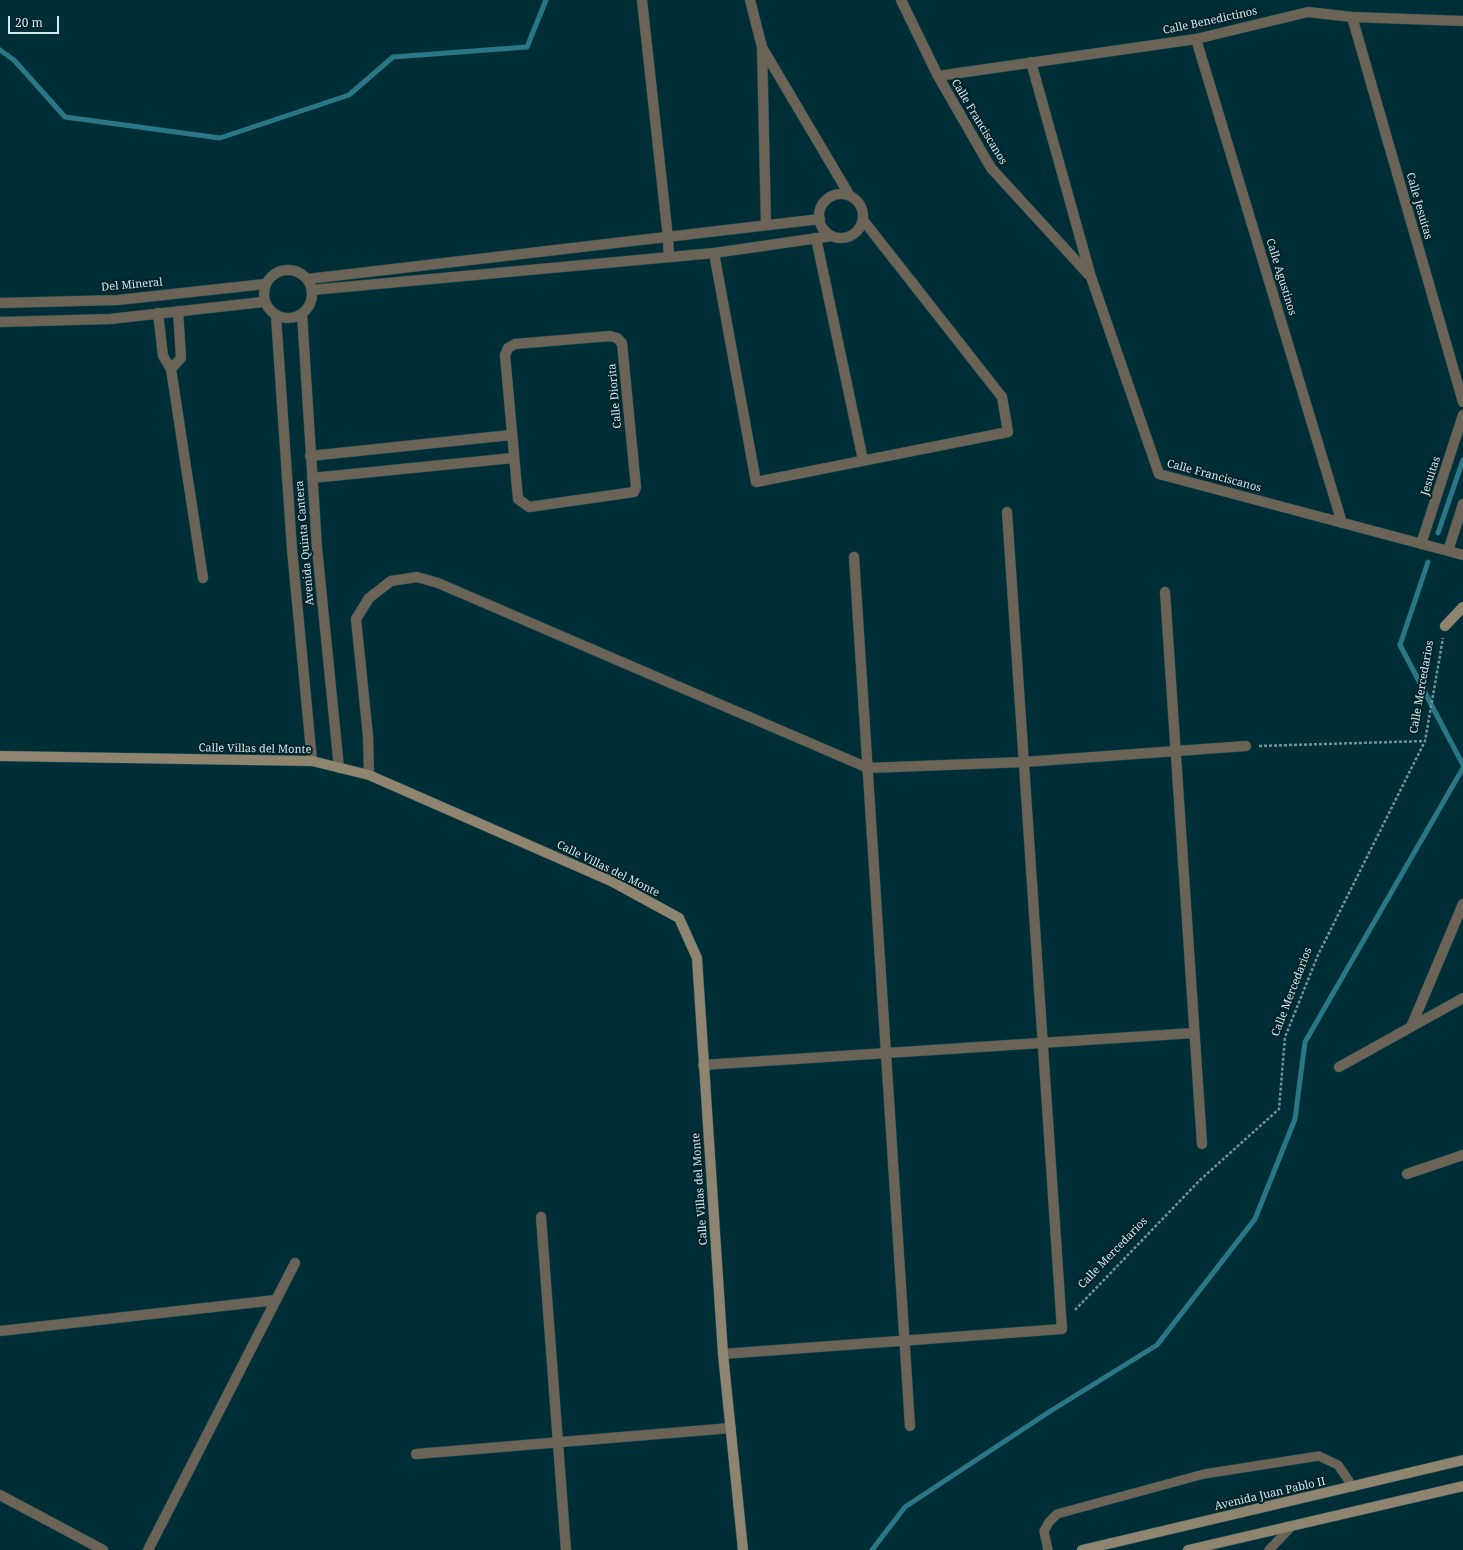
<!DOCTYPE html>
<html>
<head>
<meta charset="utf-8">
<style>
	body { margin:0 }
	#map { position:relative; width:1463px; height:1550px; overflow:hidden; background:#002e36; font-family:"Noto Serif",serif }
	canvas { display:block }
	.scale { position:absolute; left:8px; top:16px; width:51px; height:18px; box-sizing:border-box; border:2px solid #d2e8ed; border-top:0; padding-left:5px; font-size:12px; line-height:14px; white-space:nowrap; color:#d2e8ed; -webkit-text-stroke:3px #032329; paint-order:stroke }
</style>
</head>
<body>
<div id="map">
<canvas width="1463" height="1550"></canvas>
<div class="scale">20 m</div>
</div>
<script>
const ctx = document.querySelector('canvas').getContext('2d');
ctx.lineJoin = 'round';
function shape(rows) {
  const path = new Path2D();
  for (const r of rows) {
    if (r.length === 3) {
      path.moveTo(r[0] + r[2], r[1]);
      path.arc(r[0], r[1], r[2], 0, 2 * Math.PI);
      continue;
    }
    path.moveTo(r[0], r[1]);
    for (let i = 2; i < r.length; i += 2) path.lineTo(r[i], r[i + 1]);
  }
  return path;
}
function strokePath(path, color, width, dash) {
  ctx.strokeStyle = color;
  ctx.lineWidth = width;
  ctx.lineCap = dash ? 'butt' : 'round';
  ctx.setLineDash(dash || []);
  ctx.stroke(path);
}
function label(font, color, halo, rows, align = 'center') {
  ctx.font = font + ' "Noto Serif",serif';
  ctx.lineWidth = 4;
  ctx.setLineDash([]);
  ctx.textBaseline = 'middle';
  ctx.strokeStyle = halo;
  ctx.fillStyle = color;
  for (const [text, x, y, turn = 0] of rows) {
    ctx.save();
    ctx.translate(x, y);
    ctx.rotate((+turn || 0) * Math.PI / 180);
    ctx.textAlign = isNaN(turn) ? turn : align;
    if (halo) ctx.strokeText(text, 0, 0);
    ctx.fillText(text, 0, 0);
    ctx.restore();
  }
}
const stream = shape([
	[0,50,14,60,65,117,220,138,349,95,393,57,527,47,546,0],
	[1438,533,1463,460],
	[1428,562,1400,645,1463,765],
	[872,1550,905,1507,1049,1412,1157,1345,1255,1219,1295,1119,1305,1042,1463,768]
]);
const path = shape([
	[1259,746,1425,741],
	[1075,1310,1200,1180,1279,1109,1285,1037,1318,955,1425,741,1443,638]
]);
const lane = shape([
	[1048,1550,1044,1531,1049,1522,1057,1514,1204,1474,1319,1456,1338,1465,1353,1487],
	[1269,1550,1292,1526]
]);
const street = shape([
	[642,0,668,238,669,257],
	[750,0,762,47,766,225],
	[901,0,938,76,991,168,1089,275],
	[1352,17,1463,402],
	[1196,39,1342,523],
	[763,49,850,196],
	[1031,62,1091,277,1159,474,1463,555],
	[938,76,1196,39,1308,12,1352,17,1463,21],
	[841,216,22],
	[816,238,863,460],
	[714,253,756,482,1008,432,1002,397,863,220],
	[288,294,24],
	[308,279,820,219],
	[312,290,714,253,832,236],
	[0,303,118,300,265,284],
	[158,313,163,356,171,369,203,578],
	[302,314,317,548,339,768],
	[276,316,292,549,312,761],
	[0,322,110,319,263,302],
	[610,336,617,338,622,343,636,487,634,492,529,507,518,499,505,355,508,348,515,344,610,336],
	[171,369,181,358,178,311],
	[310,456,511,435],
	[312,478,513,458],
	[1421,544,1463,415],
	[1448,551,1463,504],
	[854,557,910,1426],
	[1165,592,1202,1144],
	[369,775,368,736,356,619,369,598,391,581,417,577,438,583,868,768,1024,762,1246,746],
	[1411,1027,1463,904],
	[703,1065,1194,1033],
	[1339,1067,1463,998],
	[1407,1174,1463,1155],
	[541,1217,566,1550],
	[0,1331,276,1300],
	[723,1354,1062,1329,1007,512],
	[416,1454,731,1428],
	[0,1495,103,1550],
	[148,1550,295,1263]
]);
const secondary = shape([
	[1445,626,1463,607],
	[0,756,312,761,369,775,613,882,679,918,697,958,723,1354,743,1550],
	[1082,1550,1463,1460],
	[1188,1550,1463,1486]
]);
const streetNames = [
	["Calle Benedictinos",1210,21,-12],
	["Calle Franciscanos",979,122,59],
	["Calle Jesuitas",1419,206,74],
	["Calle Agustinos",1281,277,73],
	["Del Mineral",132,285,-5],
	["Calle Diorita",615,396,-95],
	["Calle Franciscanos",1214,476,15],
	["Jesuitas",1431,476,-72],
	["Avenida Quinta Cantera",305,543,-95],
	["Calle Mercedarios",1422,687,-80],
	["Calle Villas del Monte",255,749,1],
	["Calle Villas del Monte",608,869,26],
	["Calle Mercedarios",1292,992,-69],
	["Calle Villas del Monte",700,1189,-94],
	["Calle Mercedarios",1113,1253,-46],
	["Avenida Juan Pablo II",1270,1494,-13]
];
strokePath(stream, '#2a7887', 5);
strokePath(lane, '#224c53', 10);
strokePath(street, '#224c53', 11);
strokePath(secondary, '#224c53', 11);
strokePath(path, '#719298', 2.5, [3, 2]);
strokePath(lane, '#6a6356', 9);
strokePath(street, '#6a6356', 10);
strokePath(secondary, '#8f846f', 10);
label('11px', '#d2e8ed', '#032329', streetNames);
</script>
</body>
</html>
